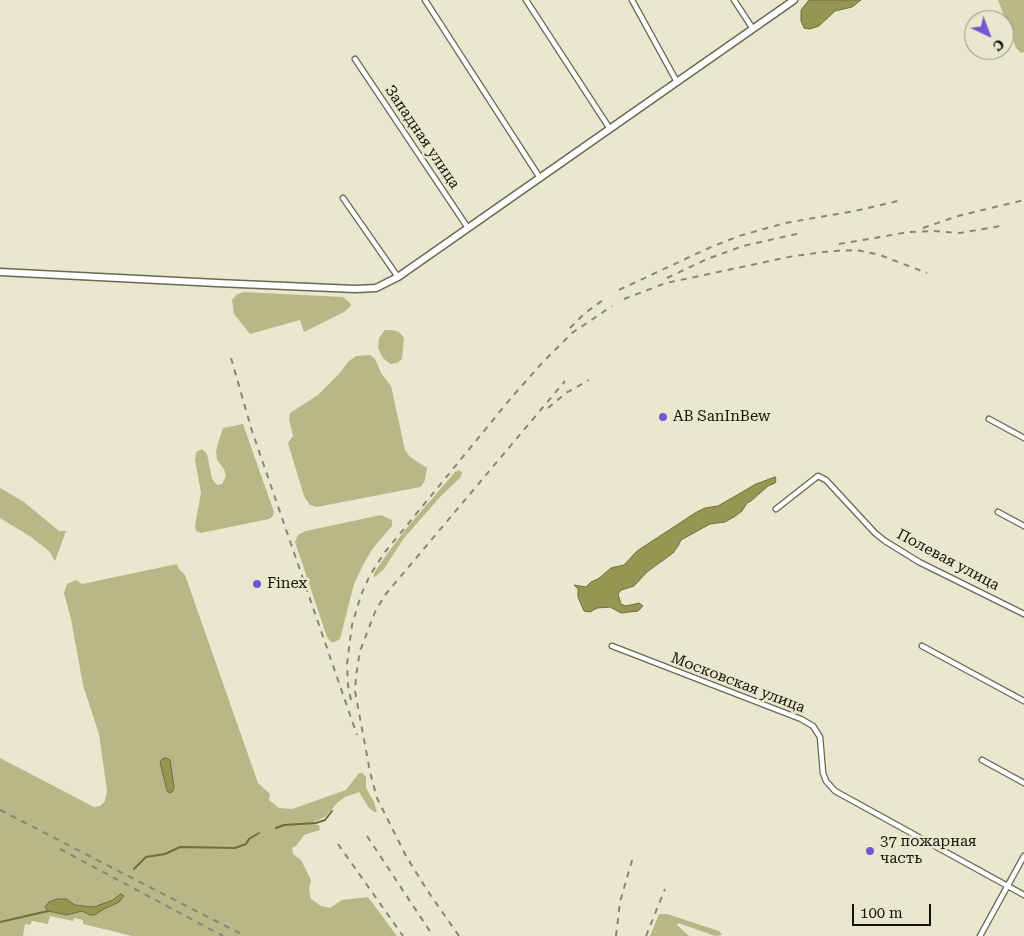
<!DOCTYPE html>
<html>
<head>
<meta charset="utf-8">
<style>
	body { margin:0 }
	#map { position:relative; width:1024px; height:936px; overflow:hidden; background:#e8e8cf; font-family:"Roboto Serif",serif }
	canvas { display:block }
	.north { position:absolute; left:964px; top:10px; width:50px; height:50px; box-sizing:border-box; background:#e8e8cf; border:1px solid #939380; border-radius:50%; rotate:137deg; font-size:14px; font-weight:700; line-height:20px; text-align:center; color:#13130a }
	.north::after { content:''; display:block; margin:auto; width:18px; height:22px; background:#7159d3; clip-path:polygon(50% 0,100% 100%,50% 72%,0 100%) }
	.scale { position:absolute; left:852px; top:904px; width:79px; height:22px; box-sizing:border-box; border:2px solid #13130a; border-top:0; padding-left:6px; font-size:15px; line-height:18px; white-space:nowrap; color:#13130a; -webkit-text-stroke:4px #e8e8cf; paint-order:stroke }
</style>
</head>
<body>
<div id="map">
<canvas width="1024" height="936"></canvas>
<div class="north">С</div>
<div class="scale">100 m</div>
</div>
<script>
const ctx = document.querySelector('canvas').getContext('2d');
ctx.lineJoin = 'round';
function paint(path, color) {
  ctx.fillStyle = color;
  ctx.fill(path, 'evenodd');
}
function shape(rows) {
  const path = new Path2D();
  for (const r of rows) {
    path.moveTo(r[0], r[1]);
    for (let i = 2; i < r.length; i += 2) path.lineTo(r[i], r[i + 1]);
  }
  return path;
}
function strokePath(path, color, width, dash) {
  ctx.strokeStyle = color;
  ctx.lineWidth = width;
  ctx.lineCap = dash ? 'butt' : 'round';
  ctx.setLineDash(dash || []);
  ctx.stroke(path);
}
function label(font, color, halo, rows, align = 'center') {
  ctx.font = font + ' "Roboto Serif",serif';
  ctx.lineWidth = 5;
  ctx.setLineDash([]);
  ctx.textBaseline = 'middle';
  ctx.strokeStyle = halo;
  ctx.fillStyle = color;
  for (const [text, x, y, turn = 0] of rows) {
    ctx.save();
    ctx.translate(x, y);
    ctx.rotate((+turn || 0) * Math.PI / 180);
    ctx.textAlign = isNaN(turn) ? turn : align;
    if (halo) ctx.strokeText(text, 0, 0);
    ctx.fillText(text, 0, 0);
    ctx.restore();
  }
}
const green = shape([
	[998,0,1024,0,1024,52,1021,53,1016,48],
	[243,292,343,297,351,304,350,307,344,312,304,332,300,320,250,334,234,314,232,300,236,295],
	[385,330,392,330,399,332,404,338,402,359,397,363,390,364,383,358,378,348,379,338],
	[370,355,375,359,381,373,391,386,405,450,410,457,427,468,425,480,421,487,415,488,317,507,310,505,304,496,288,443,293,436,289,419,290,413,318,395,339,374,349,361,356,356],
	[243,424,274,512,273,516,269,519,201,533,196,531,195,526,201,493,195,460,196,452,202,449,207,454,212,479,217,485,222,484,226,476,224,469,217,460,216,451,218,443,223,428],
	[459,470,462,472,461,477,441,496,404,538,384,569,376,576,374,577,374,573,387,554,405,530,455,472],
	[0,488,24,502,59,531,66,531,55,561,49,551,31,537,0,518],
	[381,515,392,520,392,526,373,548,363,565,354,584,340,639,335,642,331,642,327,637,295,542,297,537,299,534,306,531],
	[177,564,179,569,185,575,258,783,270,794,269,800,279,808,292,809,346,790,359,773,362,773,366,777,366,788,374,802,377,812,374,812,369,808,359,792,345,797,337,803,325,817,314,822,314,824,319,825,320,830,304,835,296,846,292,848,293,854,301,860,311,880,309,890,311,899,321,906,330,908,342,900,368,897,397,936,132,936,83,924,83,920,74,918,73,921,50,916,48,924,32,921,30,925,25,924,23,936,0,936,0,758,94,807,100,806,105,801,107,791,99,734,83,685,71,619,64,593,67,584,76,580,82,584],
	[659,914,667,914,719,931,722,935,715,936,678,923,677,925,689,936,650,936]
]);
const water = shape([
	[809,0,861,0,852,7,835,11,819,26,810,29,804,28,801,21,801,10,809,0],
	[775,477,776,480,775,483,768,486,751,501,747,503,742,511,734,517,725,522,710,524,681,540,678,546,673,553,647,572,634,586,621,590,618,594,621,604,626,606,639,603,643,606,638,611,621,613,610,607,597,608,590,612,584,611,578,597,578,589,574,585,586,587,591,582,598,579,611,568,624,565,637,551,695,513,705,508,718,506,756,484,775,477],
	[166,758,170,760,174,787,173,791,170,793,167,791,160,762,162,759,166,758],
	[121,894,124,896,119,902,102,910,95,915,90,915,82,911,67,915,48,911,45,907,49,902,57,899,66,899,75,905,94,907,113,900,121,894]
]);
const stream = shape([
	[276,828,284,825,316,823,325,820,332,811],
	[134,869,146,857,165,854,180,847,235,848,246,844,249,839,259,833],
	[0,922,48,911]
]);
const street = shape([
	[425,0,540,178],
	[526,0,610,129],
	[632,0,677,82],
	[734,0,753,29],
	[355,59,468,228],
	[343,198,398,277],
	[989,419,1024,438],
	[776,509,818,476,826,480,875,533,885,541,919,562,1024,614],
	[998,512,1024,526],
	[612,646,801,719,813,726,820,737,823,773,826,781,835,791,1024,895],
	[922,646,1024,701],
	[982,760,1024,783],
	[980,936,1024,856]
]);
const secondary = shape([
	[0,272,217,283,355,289,376,288,398,277,794,0]
]);
const rail = shape([
	[923,228,958,216,1024,200],
	[839,244,909,232,934,231,960,233,1000,226],
	[667,278,707,259,743,246,801,233],
	[619,290,711,247,739,236,785,223,855,211,902,200],
	[624,299,666,283,794,256,832,251,857,250,880,255,927,273],
	[570,328,585,313,603,300],
	[231,358,252,431,357,735],
	[548,408,566,393,589,380],
	[351,700,348,685,347,664,352,625,361,595,370,575,385,552,511,398,542,363,572,333,612,306],
	[0,810,245,936],
	[367,836,433,936],
	[338,844,403,936],
	[60,849,223,936],
	[459,936,427,890,406,856,377,798,370,772,355,691,356,676,360,651,375,612,385,595,565,381],
	[616,936,620,902,633,857],
	[646,936,665,889]
]);
const markers = [
	[663,417,5,"#7159d3"],
	[257,584,5,"#7159d3"],
	[870,851,5,"#7159d3"]
];
const streetNames = [
	["Западная улица",422,137,56],
	["Полевая улица",948,560,28],
	["Московская улица",738,683,21]
];
const poiNames = [
	["AB SanInBew",673,417],
	["Finex",267,584],
	["37 пожарная",880,842],
	["часть",880,859]
];
paint(green, '#b7b788');
paint(water, '#969551');
strokePath(water, '#6f6e3c', 1);
strokePath(stream, '#6f6e3c', 2);
strokePath(street, '#686853', 7);
strokePath(secondary, '#686853', 9);
strokePath(street, '#fff', 4.5);
strokePath(secondary, '#fff', 6);
strokePath(rail, '#878775', 2, [6, 6]);
for (const [x, y, r, color] of markers) {
  const dot = new Path2D();
  dot.arc(x, y, r, 0, 2 * Math.PI);
  ctx.fillStyle = color;
  ctx.fill(dot);
  strokePath(dot, '#e8e8cf', 2);
}
label('15px', '#13130a', '#e8e8cf', streetNames);
label('15px', '#13130a', '#e8e8cf', poiNames, 'left');
</script>
</body>
</html>
